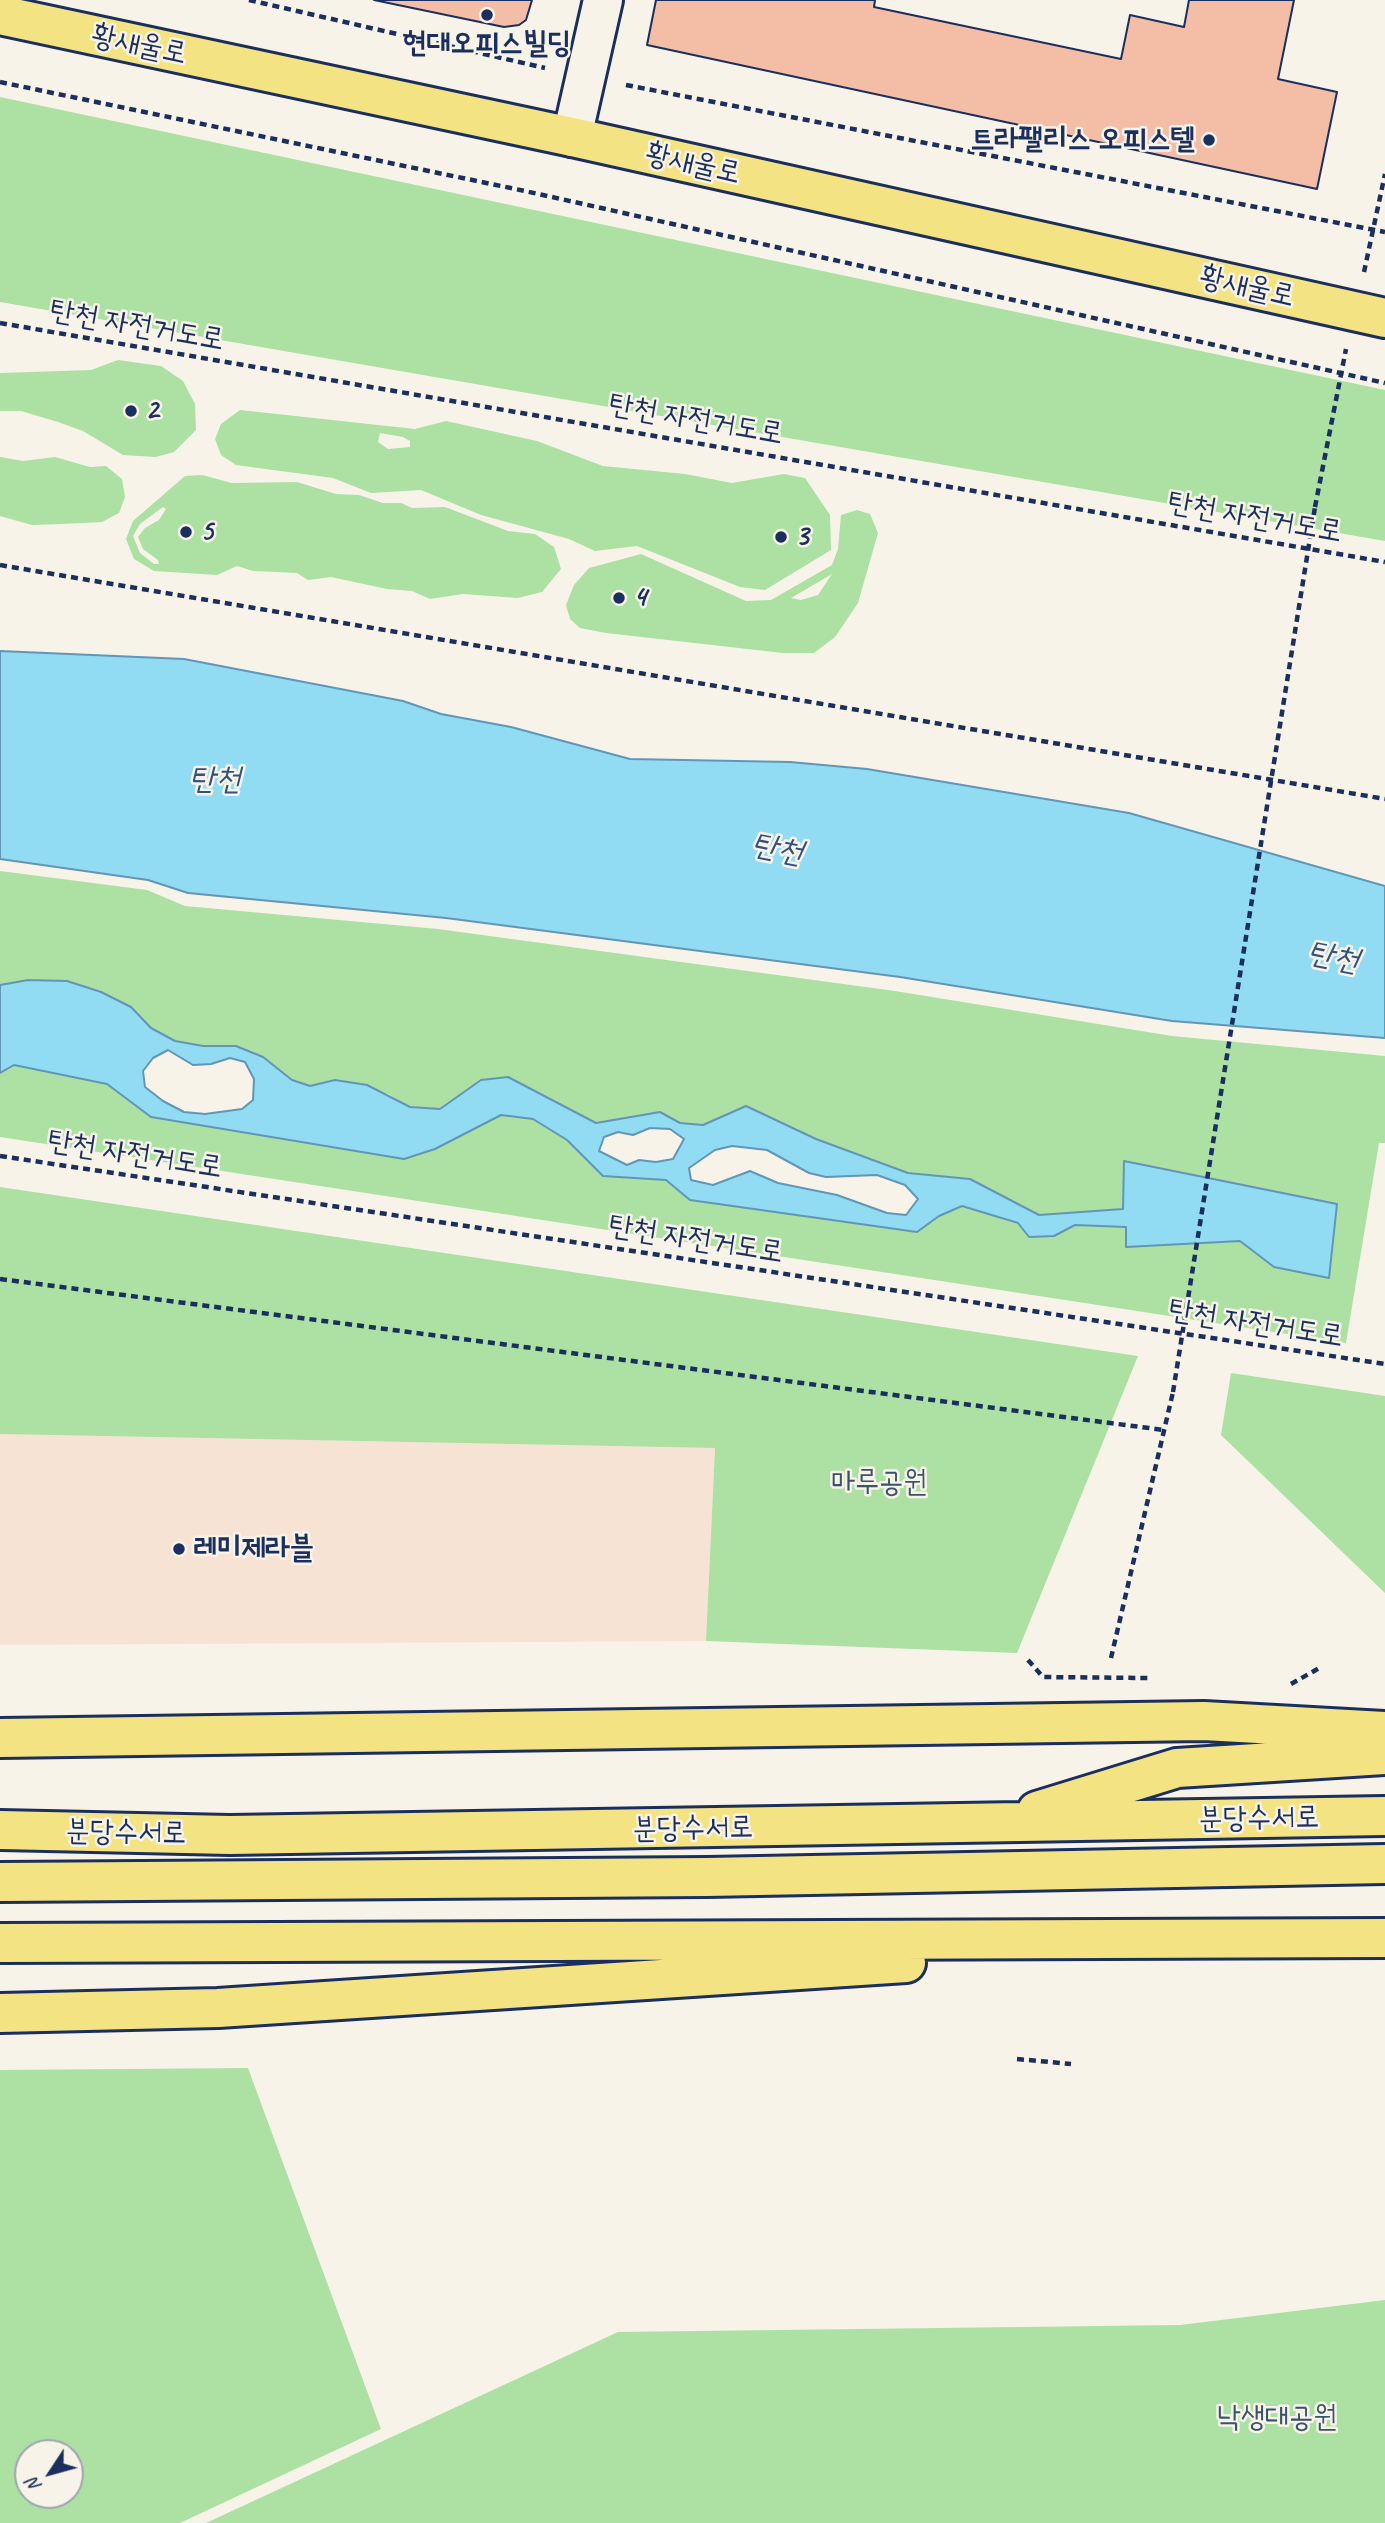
<!DOCTYPE html>
<html>
<head>
<meta charset="utf-8">
<style>
	body { margin:0 }
	#map { position:relative; width:1385px; height:2523px; overflow:hidden; background:#f7f3e8; font-family:Caveat,sans-serif }
	canvas { display:block }
	.north { position:absolute; left:14px; top:2439px; width:70px; height:70px; box-sizing:border-box; background:#f7f3e8; border:2px solid #9fa5b1; border-radius:50%; rotate:234deg; font-size:19px; font-weight:700; line-height:28px; text-align:center; color:#1b2f5e }
	.north::after { content:''; display:block; margin:auto; width:24px; height:32px; background:#1b2f5e; clip-path:polygon(50% 0,100% 100%,50% 72%,0 100%) }
</style>
</head>
<body>
<div id="map">
<canvas width="1385" height="2523"></canvas>
<div class="north">N</div>
</div>
<script>
const ctx = document.querySelector('canvas').getContext('2d');
ctx.lineJoin = 'round';
function paint(path, color) {
  ctx.fillStyle = color;
  ctx.fill(path, 'evenodd');
}
function shape(rows) {
  const path = new Path2D();
  for (const r of rows) {
    path.moveTo(r[0], r[1]);
    for (let i = 2; i < r.length; i += 2) path.lineTo(r[i], r[i + 1]);
  }
  return path;
}
function strokePath(path, color, width, dash) {
  ctx.strokeStyle = color;
  ctx.lineWidth = width;
  ctx.lineCap = dash ? 'butt' : 'round';
  ctx.setLineDash(dash || []);
  ctx.stroke(path);
}
function label(font, color, halo, rows, align = 'center') {
  ctx.font = font + ' Caveat,"Poor Story",sans-serif';
  ctx.lineWidth = 5;
  ctx.setLineDash([]);
  ctx.textBaseline = 'middle';
  ctx.strokeStyle = halo;
  ctx.fillStyle = color;
  for (const [text, x, y, turn = 0] of rows) {
    ctx.save();
    ctx.translate(x, y);
    ctx.rotate((+turn || 0) * Math.PI / 180);
    ctx.textAlign = isNaN(turn) ? turn : align;
    if (halo) ctx.strokeText(text, 0, 0);
    ctx.fillText(text, 0, 0);
    ctx.restore();
  }
}
const built = shape([
	[0,1434,715,1448,706,1641,0,1645]
]);
const green = shape([
	[0,97,1385,390,1385,541,0,302],
	[118,360,161,366,183,381,195,404,196,430,174,452,156,457,123,455,83,431,58,422,21,411,0,411,0,373,91,370],
	[240,410,415,429,446,421,537,441,603,466,685,474,732,483,784,474,805,478,830,515,831,550,765,590,740,587,637,546,595,551,569,539,481,515,421,490,371,493,333,478,236,465,221,455,215,439,221,424],
	[380,433,403,437,410,441,410,447,388,449,378,442],
	[0,457,23,461,55,457,90,467,106,466,122,479,125,497,119,513,102,522,62,524,32,525,0,516],
	[202,475,232,483,297,482,336,494,359,495,383,503,401,503,412,508,445,507,508,531,535,534,554,547,561,569,542,592,518,598,463,594,430,599,412,591,387,589,331,577,308,580,297,573,253,571,237,566,217,575,154,571,134,559,126,539,133,521,185,476],
	[163,507,166,509,159,520,145,528,138,537,143,549,158,560,159,564,154,564,140,553,133,536,140,524],
	[857,510,870,514,878,533,858,603,835,637,814,653,783,653,606,633,580,628,570,619,566,605,574,585,589,568,641,554,746,601,771,600,832,565,838,549,841,515],
	[832,574,818,595,801,600,791,598],
	[0,871,147,890,185,906,438,929,895,991,1172,1036,1385,1056,1385,1143,1379,1143,1346,1343,0,1137,0,1073,14,1065,107,1084,151,1117,435,1149,501,1115,533,1119,567,1140,603,1176,666,1180,690,1200,917,1232,939,1216,962,1206,1054,1236,1075,1225,1126,1227,1126,1247,1240,1240,1274,1267,1329,1278,1336,1204,1125,1161,1123,1209,1039,1215,970,1179,908,1173,816,1139,746,1106,703,1125,680,1123,660,1112,596,1123,568,1110,461,1096,440,1109,410,1107,388,1094,335,1080,310,1086,292,1080,263,1057,236,1046,203,1046,175,1041,151,1028,130,1007,101,992,67,981,28,980,0,985],
	[0,1187,1138,1356,1017,1653,706,1641,715,1448,0,1434],
	[1231,1373,1385,1396,1385,1593,1221,1435],
	[248,2068,381,2429,180,2523,0,2523,0,2070],
	[28,2453,70,2453,70,2495,28,2495],
	[1385,2300,1385,2523,206,2523,618,2332,1180,2325]
]);
const water = shape([
	[0,651,184,659,403,701,441,714,511,727,630,759,790,762,867,769,1129,813,1385,886,1385,1038,1172,1021,900,977,446,918,188,893,148,880,0,859,0,651],
	[28,980,67,981,101,992,131,1007,151,1028,175,1041,203,1046,236,1046,263,1057,292,1080,310,1086,335,1080,367,1085,410,1107,440,1109,481,1080,508,1077,596,1123,660,1112,680,1123,703,1125,746,1106,816,1139,908,1173,970,1179,1039,1215,1123,1209,1124,1161,1337,1204,1329,1278,1274,1267,1240,1241,1126,1247,1126,1227,1075,1225,1054,1236,1029,1237,1018,1223,962,1206,939,1216,917,1232,690,1200,666,1180,603,1176,567,1140,533,1119,501,1115,435,1149,404,1159,151,1117,107,1084,14,1065,0,1073,0,985,28,980],
	[168,1050,193,1065,211,1064,230,1058,245,1062,254,1079,253,1100,242,1109,205,1114,184,1112,163,1101,145,1087,143,1071,153,1058,168,1050],
	[650,1128,670,1129,684,1139,673,1159,656,1162,639,1160,627,1165,599,1151,604,1137,618,1132,633,1135,650,1128],
	[732,1146,767,1150,809,1173,826,1177,877,1175,905,1185,918,1199,906,1215,887,1213,837,1195,778,1183,750,1171,713,1185,691,1180,689,1168,715,1150,732,1146]
]);
const building = shape([
	[374,0,532,0,526,20,519,25,504,27,374,0],
	[656,0,875,0,874,7,1121,59,1130,15,1184,27,1189,0,1294,0,1278,79,1337,92,1317,189,647,45,656,0]
]);
const path = shape([
	[249,0,545,68],
	[0,82,525,191,1385,383],
	[626,85,1385,232],
	[1364,272,1385,174],
	[0,323,1385,562],
	[1315,507,1346,349],
	[0,565,1385,799],
	[0,1156,1385,1364],
	[0,1279,1164,1430],
	[1111,1658,1173,1392],
	[1028,1660,1043,1677,1148,1678],
	[1291,1684,1321,1667],
	[1017,2059,1071,2064]
]);
const minor = shape([
	[572,137,603,0]
]);
const major = shape([
	[0,15,572,137,1385,318]
]);
const highway = shape([
	[0,1738,1204,1721,1385,1731],
	[1037,1811,1177,1768,1385,1755],
	[0,1830,230,1835,1385,1816],
	[0,1882,707,1877,1385,1864],
	[0,1943,1385,1938],
	[0,2013,218,2008,906,1963]
]);
const pathBridge = shape([
	[1173,1392,1315,507]
]);
const markers = [
	[487,15,7,"#1b2f5e"],
	[1209,140,7,"#1b2f5e"],
	[131,411,7,"#1b2f5e"],
	[186,532,7,"#1b2f5e"],
	[781,537,7,"#1b2f5e"],
	[619,598,7,"#1b2f5e"],
	[179,1549,7,"#1b2f5e"]
];
const poiNames = [
	["현대오피스빌딩",487,44,"center"],
	["트라팰리스 오피스텔",1195,140,"right"],
	["2",145,411],
	["5",200,532],
	["3",795,537],
	["4",633,598],
	["레미제라블",193,1549]
];
const streetNames = [
	["황새울로",139,45,12],
	["황새울로",693,164,13],
	["황새울로",1247,287,13],
	["탄천 자전거도로",137,326,10],
	["탄천 자전거도로",696,420,10],
	["탄천 자전거도로",1255,518,10],
	["탄천 자전거도로",135,1155,9],
	["탄천 자전거도로",696,1240,9],
	["탄천 자전거도로",1256,1324,9],
	["분당수서로",1259,1819,-1],
	["분당수서로",693,1829,-1],
	["분당수서로",126,1833,1]
];
const parkNames = [
	["마루공원",879,1483],
	["낙생대공원",1277,2418]
];
const waterNames = [
	["탄천",215,781],
	["탄천",777,850,11],
	["탄천",1333,958,11]
];
paint(built, '#f6e3d4');
paint(green, '#ace1a3');
paint(water, '#91dbf3');
strokePath(water, '#6296b7', 2);
paint(building, '#f3bda6');
strokePath(building, '#1b2f5e', 2);
strokePath(minor, '#1b2f5e', 44);
strokePath(major, '#1b2f5e', 44);
strokePath(highway, '#1b2f5e', 44);
strokePath(path, '#1b2f5e', 4.5, [7, 5]);
strokePath(minor, '#f7f3e8', 38);
strokePath(major, '#f4e382', 38);
strokePath(highway, '#f4e382', 38);
strokePath(pathBridge, '#1b2f5e', 4.5, [7, 5]);
for (const [x, y, r, color] of markers) {
  const dot = new Path2D();
  dot.arc(x, y, r, 0, 2 * Math.PI);
  ctx.fillStyle = color;
  ctx.fill(dot);
  strokePath(dot, '#f7f3e8', 2.5);
}
label('bold 30px', '#1b2f5e', '#f7f3e8', poiNames, 'left');
label('30px', '#1b2f5e', '#f7f3e8', streetNames);
label('30px', '#38536c', '#f7f3e8', parkNames);
label('italic 32px', '#33517c', '#f7f3e8', waterNames);
</script>
</body>
</html>
